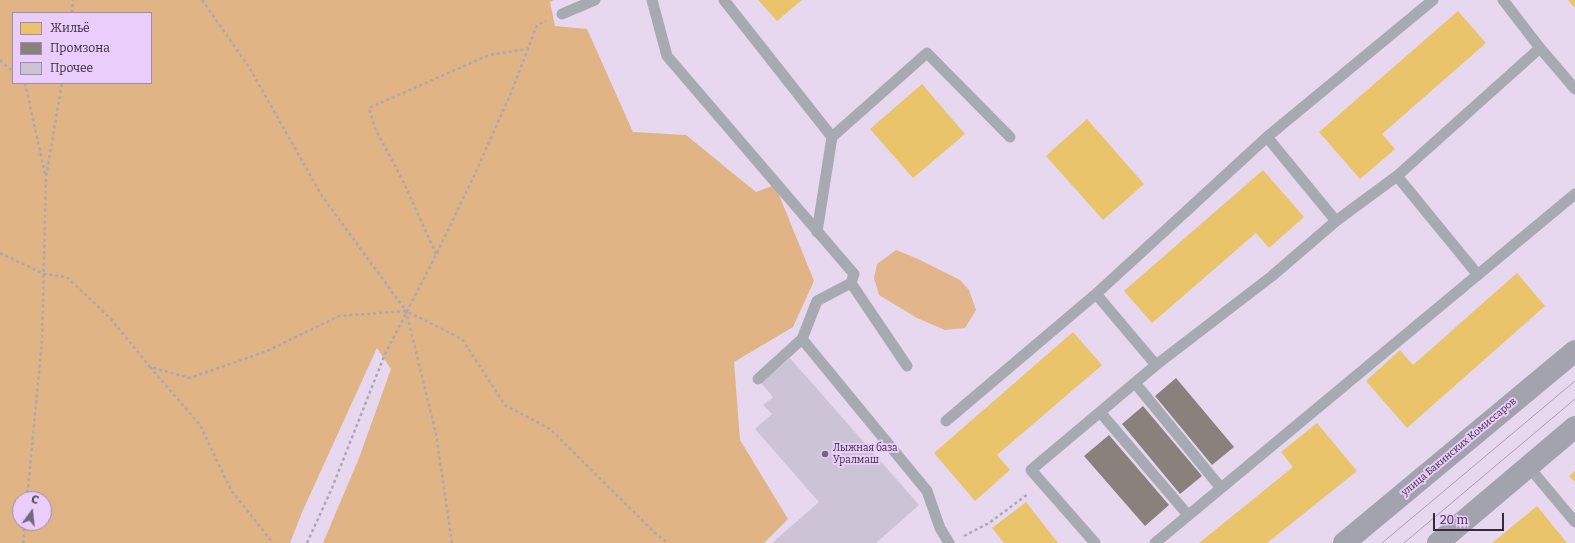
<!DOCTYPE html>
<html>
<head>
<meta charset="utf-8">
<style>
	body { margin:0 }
	#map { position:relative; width:1575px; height:543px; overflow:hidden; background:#e7d8f0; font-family:Bitter,serif }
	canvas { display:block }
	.legend { position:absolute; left:12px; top:12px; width:140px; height:72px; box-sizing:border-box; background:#eacdfa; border:1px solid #a28cae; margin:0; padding:5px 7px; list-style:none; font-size:12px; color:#362a3c }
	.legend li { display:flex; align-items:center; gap:8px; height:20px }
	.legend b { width:20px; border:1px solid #a28cae }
	.north { position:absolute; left:12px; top:491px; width:40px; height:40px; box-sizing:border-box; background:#eacdfa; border:1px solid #a28cae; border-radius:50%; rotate:15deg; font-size:11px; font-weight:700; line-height:16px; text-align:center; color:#362a3c }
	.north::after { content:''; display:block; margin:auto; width:14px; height:18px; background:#74677b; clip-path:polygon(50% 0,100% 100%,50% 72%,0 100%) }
	.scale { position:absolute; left:1433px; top:513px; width:71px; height:18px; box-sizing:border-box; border:2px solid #362a3c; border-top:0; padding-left:5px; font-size:12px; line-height:14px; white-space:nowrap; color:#362a3c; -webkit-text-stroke:3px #eacdfa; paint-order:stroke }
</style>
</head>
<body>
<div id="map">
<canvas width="1575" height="543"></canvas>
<ul class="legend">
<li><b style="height:11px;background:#e9c46a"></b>Жильё</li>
<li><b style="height:11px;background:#8a817c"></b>Промзона</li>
<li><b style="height:11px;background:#ccc3d7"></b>Прочее</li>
</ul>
<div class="north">С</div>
<div class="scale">20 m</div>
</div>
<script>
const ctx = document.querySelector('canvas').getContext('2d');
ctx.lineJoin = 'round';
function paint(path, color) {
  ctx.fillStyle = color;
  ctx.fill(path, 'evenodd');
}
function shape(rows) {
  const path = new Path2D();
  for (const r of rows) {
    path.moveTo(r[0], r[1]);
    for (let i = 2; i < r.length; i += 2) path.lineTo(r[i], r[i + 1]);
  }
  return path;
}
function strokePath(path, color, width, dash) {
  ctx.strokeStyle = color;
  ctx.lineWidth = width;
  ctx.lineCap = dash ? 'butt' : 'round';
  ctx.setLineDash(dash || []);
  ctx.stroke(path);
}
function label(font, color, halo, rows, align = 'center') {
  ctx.font = font + ' Bitter,serif';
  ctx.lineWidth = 4;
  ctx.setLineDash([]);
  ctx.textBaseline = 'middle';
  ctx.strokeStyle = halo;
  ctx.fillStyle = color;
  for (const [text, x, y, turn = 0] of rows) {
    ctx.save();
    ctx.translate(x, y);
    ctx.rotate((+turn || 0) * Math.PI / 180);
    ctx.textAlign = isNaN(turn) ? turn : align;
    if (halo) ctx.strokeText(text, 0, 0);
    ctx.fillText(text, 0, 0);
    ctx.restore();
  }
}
const green = shape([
	[896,250,918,259,960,280,969,290,976,310,965,328,945,330,917,318,879,295,874,278,877,264]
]);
const forest = shape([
	[0,0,554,0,550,2,555,26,587,29,633,132,686,135,756,192,775,185,814,281,793,327,734,362,740,440,788,519,764,543,323,543,359,458,391,369,377,348,303,510,290,543,0,543],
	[13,13,151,13,151,83,13,83],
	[20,499,44,499,44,523,20,523]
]);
const homes = shape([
	[758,0,802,0,777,21],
	[1568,0,1575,0,1575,8],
	[1458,11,1486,43,1382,134,1395,149,1360,179,1319,132],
	[922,84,965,134,913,178,870,129],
	[1087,119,1144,184,1103,220,1046,156],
	[1263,170,1304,217,1269,248,1256,233,1152,323,1124,291],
	[1517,273,1545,306,1407,428,1366,381,1400,350,1413,365],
	[1073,332,1102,365,997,455,1010,470,975,501,934,453],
	[1317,423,1357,471,1267,543,1199,543,1293,467,1281,452],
	[1575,471,1575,482,1569,476],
	[1026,502,1058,543,1004,543,992,528],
	[1537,506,1567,543,1492,543]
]);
const industry = shape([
	[1176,378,1234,447,1212,465,1155,396],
	[1143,406,1202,476,1180,494,1122,424],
	[1109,435,1169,505,1145,526,1084,456]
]);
const building = shape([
	[790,358,919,505,876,543,772,543,819,502,755,429,772,414,763,405,773,397,761,383]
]);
const path = shape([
	[202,0,249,67,322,196,406,311,436,434,452,543],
	[72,13,73,0],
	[0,60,13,72],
	[25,83,45,174],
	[0,253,44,274,67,277,111,319,150,367,190,378,267,351,339,316,406,311,462,339,505,405,550,429,655,533,668,543],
	[436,254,403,181,375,128,369,108,489,55,527,49],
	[150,367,200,425,231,490,273,543],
	[27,499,42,341,46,177,62,83],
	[964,536,989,523,1028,494],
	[23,543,25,523],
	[307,543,332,488,385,354,436,255,473,178,511,93,537,25,546,21]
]);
const lane = shape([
	[652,0,667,56,854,274,851,283,907,366],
	[724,0,832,137],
	[562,14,595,0],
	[1540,48,1575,89],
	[1267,137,1336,221],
	[1397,176,1478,275],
	[817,232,832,137,927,53,1010,137],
	[1096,294,1156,365,1272,276,1336,221,1397,176,1540,48,1503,0],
	[802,339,927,491,940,528,949,543],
	[758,379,802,339,817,301,851,283],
	[1135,383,1221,488],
	[1100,412,1188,515],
	[946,421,1096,294,1267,137,1433,0],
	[1528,466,1575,522],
	[1095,543,1031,470,1156,365],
	[1155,543,1575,194]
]);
const primary = shape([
	[1344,543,1575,351],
	[1438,543,1575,427]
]);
const tram = shape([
	[1382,543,1575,381],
	[1404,543,1575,399]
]);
const markers = [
	[825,454,4,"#74677b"]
];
const streetNames = [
	["улица Бакинских Комиссаров",1459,447,-40]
];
const poiNames = [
	["Лыжная база",833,448],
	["Уралмаш",833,460]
];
paint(green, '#e2b68a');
paint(forest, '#e0b485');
paint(homes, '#e9c46a');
paint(industry, '#8a817c');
paint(building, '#ccc3d7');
strokePath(path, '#aba8b3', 2.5, [3, 3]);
strokePath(lane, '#a7aab3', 11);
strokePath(primary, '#a2a3af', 22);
strokePath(tram, '#a7a2af', 1);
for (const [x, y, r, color] of markers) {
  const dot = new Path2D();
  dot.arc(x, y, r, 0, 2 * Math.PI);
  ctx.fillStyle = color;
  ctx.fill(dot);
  strokePath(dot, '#eacdfa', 1.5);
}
label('10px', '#362a3c', '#eacdfa', streetNames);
label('10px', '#362a3c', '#eacdfa', poiNames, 'left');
</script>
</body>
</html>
